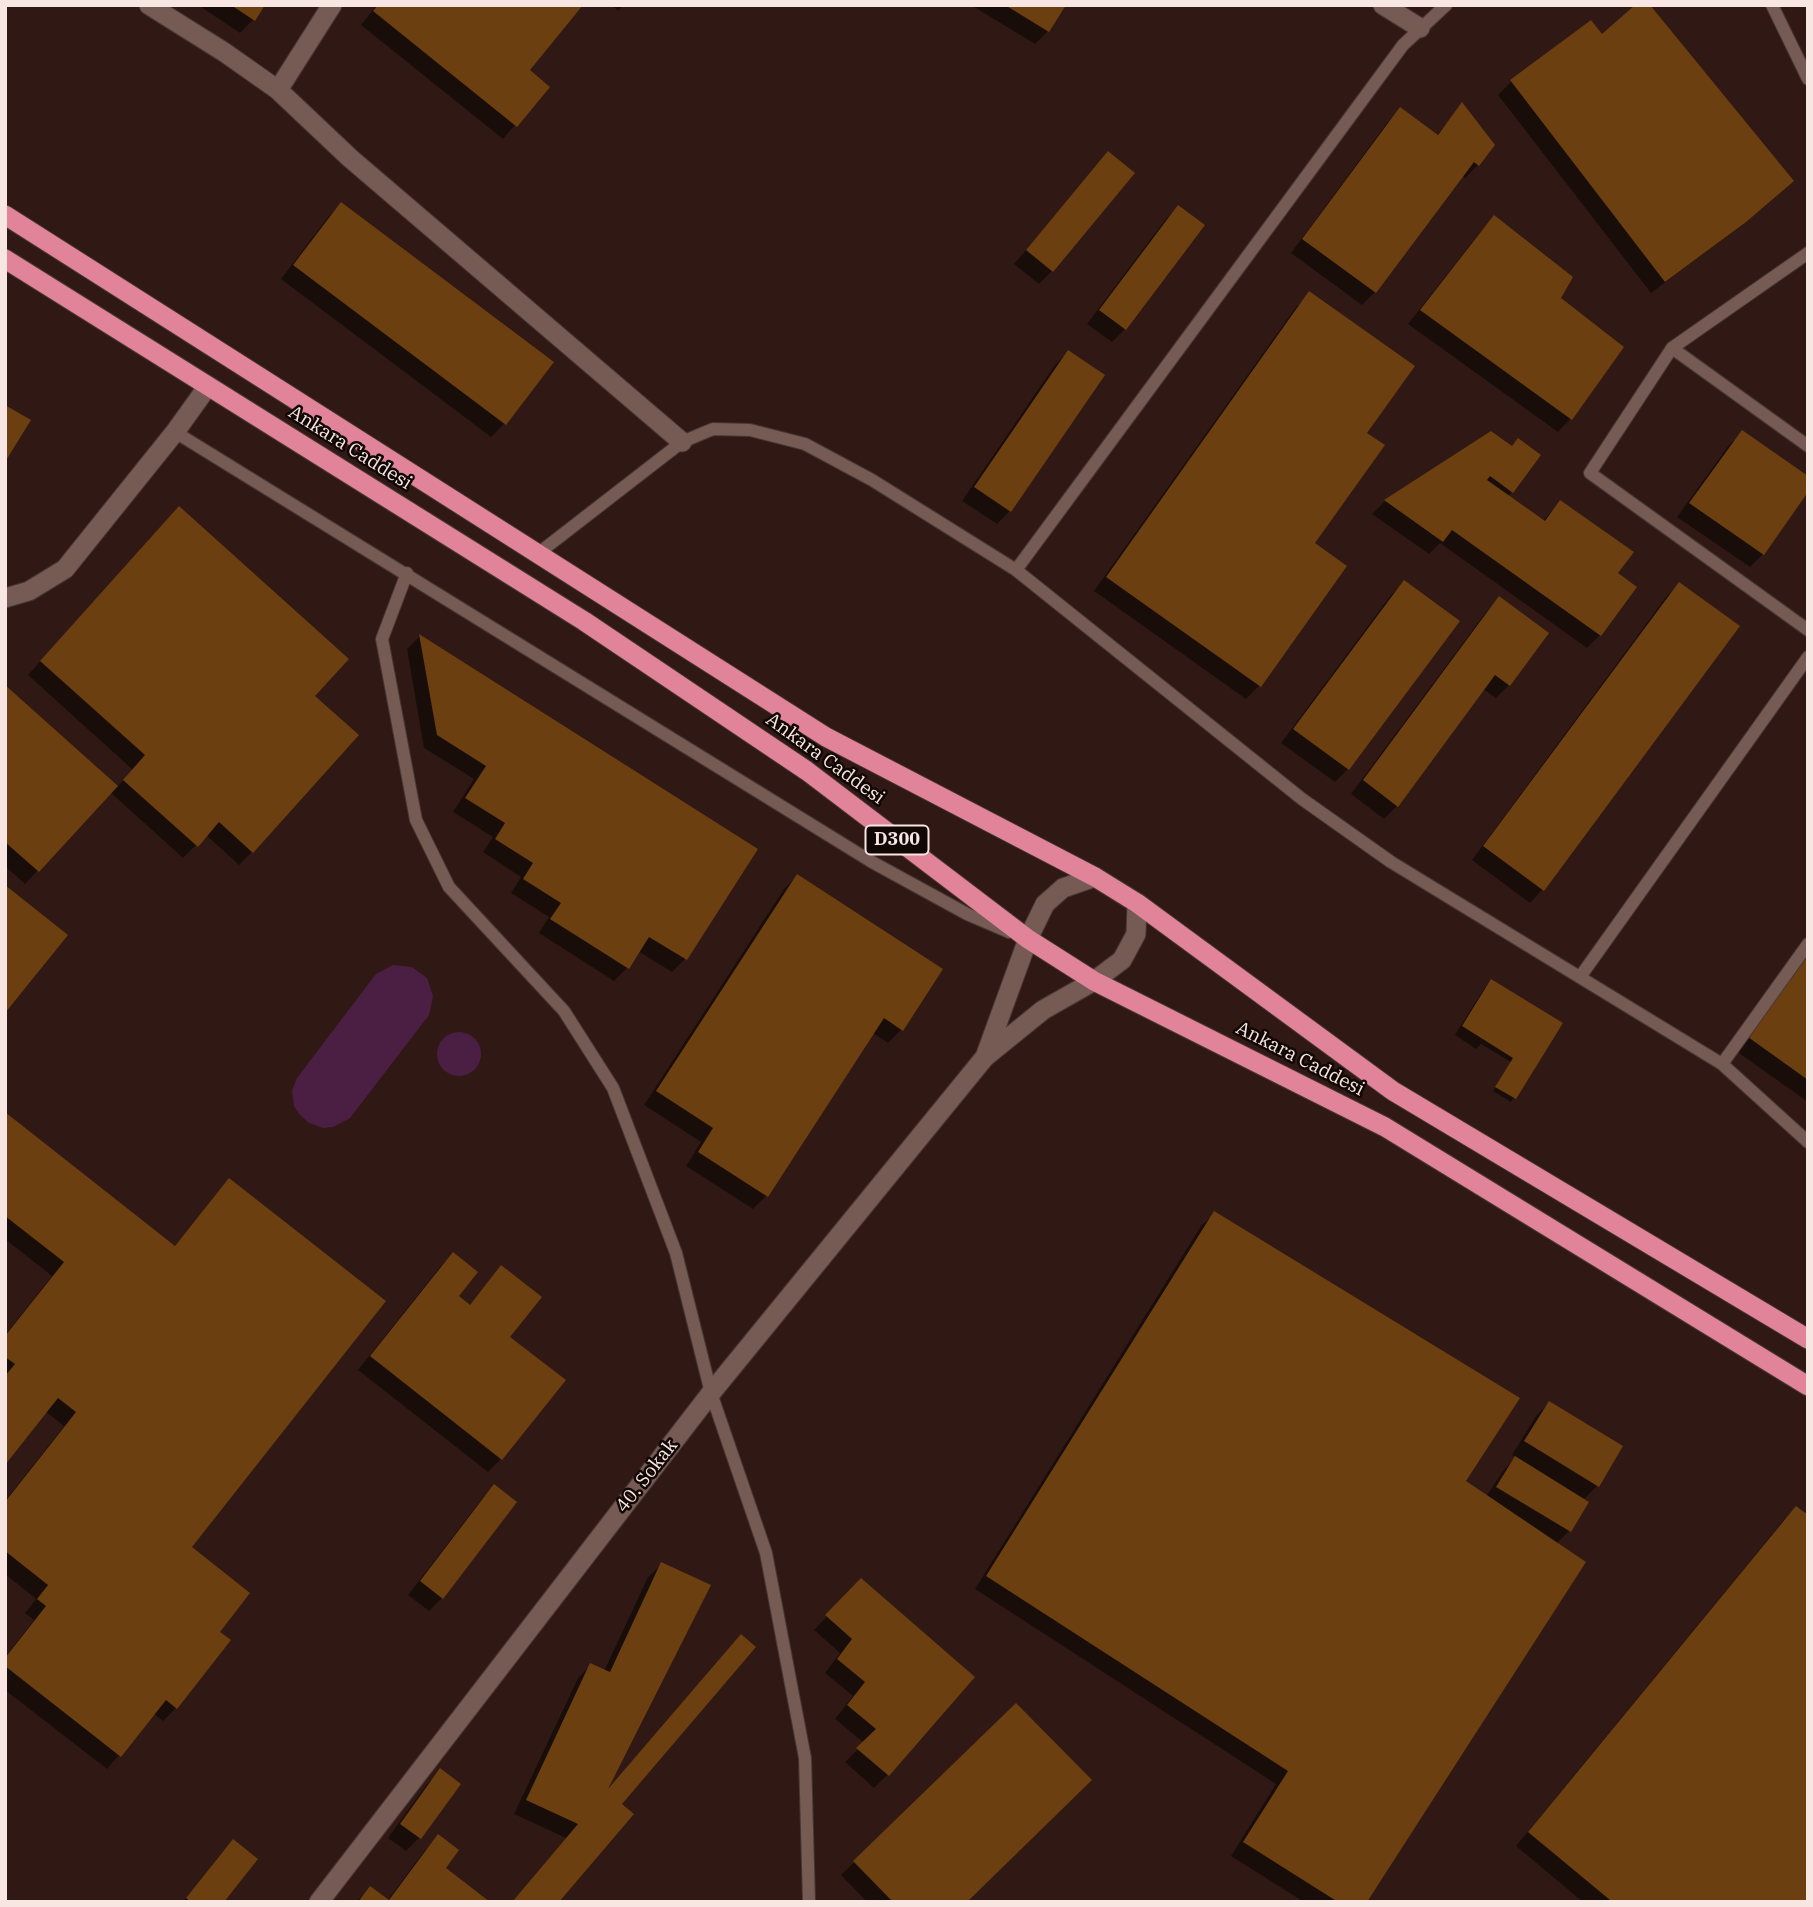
<!DOCTYPE html>
<html>
<head>
<meta charset="utf-8">
<style>
	body { margin:0 }
	#map { position:relative; width:1813px; height:1907px; overflow:hidden; background:#301914; font-family:"IBM Plex Serif",serif }
	canvas { display:block }
	.frame { position:absolute; inset:0; border:7px solid #f7e6e2; pointer-events:none }
</style>
</head>
<body>
<div id="map">
<canvas width="1813" height="1907"></canvas>
<div class="frame"></div>
</div>
<script>
const ctx = document.querySelector('canvas').getContext('2d');
ctx.lineJoin = 'round';
function paint(path, color) {
  ctx.fillStyle = color;
  ctx.fill(path, 'evenodd');
}
function shape(rows) {
  const path = new Path2D();
  for (const r of rows) {
    if (r.length === 3) {
      path.moveTo(r[0] + r[2], r[1]);
      path.arc(r[0], r[1], r[2], 0, 2 * Math.PI);
      continue;
    }
    path.moveTo(r[0], r[1]);
    for (let i = 2; i < r.length; i += 2) path.lineTo(r[i], r[i + 1]);
  }
  return path;
}
function strokePath(path, color, width, dash) {
  ctx.strokeStyle = color;
  ctx.lineWidth = width;
  ctx.lineCap = dash ? 'butt' : 'round';
  ctx.setLineDash(dash || []);
  ctx.stroke(path);
}
function label(font, color, halo, rows, align = 'center') {
  ctx.font = font + ' "IBM Plex Serif",serif';
  ctx.lineWidth = 5;
  ctx.setLineDash([]);
  ctx.textBaseline = 'middle';
  ctx.strokeStyle = halo;
  ctx.fillStyle = color;
  for (const [text, x, y, turn = 0] of rows) {
    ctx.save();
    ctx.translate(x, y);
    ctx.rotate((+turn || 0) * Math.PI / 180);
    ctx.textAlign = isNaN(turn) ? turn : align;
    if (halo) ctx.strokeText(text, 0, 0);
    ctx.fillText(text, 0, 0);
    ctx.restore();
  }
}
const water = shape([
	[393,965,412,967,427,978,433,996,429,1015,350,1118,333,1127,323,1128,309,1123,299,1114,294,1106,292,1091,297,1078,376,974],
	[459,1054,22]
]);
const shadow = shape([
	[198,5,263,5,253,20,240,33],
	[377,5,581,5,527,71,547,87,503,139,361,25],
	[612,5,624,5,618,11],
	[971,5,1064,5,1048,31,1035,44],
	[1590,22,1601,36,1778,194,1730,234,1651,293,1498,95,1511,82],
	[1462,105,1478,165,1465,178,1462,175,1375,292,1362,305,1291,253,1387,123,1400,110,1436,136],
	[1108,153,1052,271,1039,284,1014,264],
	[341,204,551,362,504,424,491,437,281,279,328,217],
	[1178,207,1125,329,1112,342,1087,324,1165,220],
	[1494,217,1558,298,1571,418,1558,432,1408,324,1481,231],
	[1309,294,1365,433,1312,543,1345,566,1259,686,1246,699,1094,591,1296,307],
	[1068,352,1102,375,1010,511,997,524,962,501,1055,365],
	[1743,432,1763,554,1750,567,1677,517,1729,445],
	[1491,433,1511,447,1518,440,1512,492,1507,497,1542,522,1560,502,1616,574,1634,587,1600,635,1587,648,1440,543,1429,554,1372,514,1385,501],
	[166,522,313,696,252,852,239,865,206,835,183,858,110,792,25,884,5,866,5,687,117,787,133,770,28,675],
	[1404,582,1348,769,1335,782,1281,743,1391,595],
	[1679,584,1543,889,1530,903,1472,860,1666,597],
	[1499,598,1509,685,1496,698,1483,689,1397,806,1384,819,1351,794,1486,612],
	[420,636,755,849,685,959,672,972,638,951,627,968,614,981,539,933,549,917,511,893,521,877,483,852,493,837,453,812,474,779,424,748,407,649],
	[797,876,901,1030,888,1043,873,1033,766,1196,753,1209,686,1166,701,1142,644,1105,784,889],
	[1808,951,1808,1102,1736,1051],
	[1491,981,1561,1024,1511,1102,1493,1091,1511,1062,1481,1044,1476,1049,1455,1035,1483,990],
	[5,1114,174,1247,229,1180,189,1548,218,1632,176,1708,163,1721,154,1714,107,1769,5,1690,5,1657,34,1620,25,1613,36,1599,5,1574,5,1501,64,1426,45,1411,5,1462,5,1335,52,1276,5,1239],
	[1215,1213,1464,1482,1486,1497,1502,1472,1516,1457,1512,1455,1536,1416,1549,1403,1597,1486,1583,1500,1587,1503,1569,1531,1556,1544,1365,1902,1304,1902,1231,1856,1276,1784,975,1589,1201,1226],
	[453,1254,456,1296,469,1306,502,1268,508,1337,501,1459,488,1472,358,1370,440,1267],
	[494,1486,442,1598,429,1611,408,1595,481,1500],
	[1796,1508,1808,1902,1583,1902,1516,1846,1783,1521],
	[662,1564,607,1789,619,1804,556,1902,512,1902,566,1838,514,1814,578,1678,591,1665,604,1671,648,1577],
	[861,1581,888,1774,874,1788,845,1762,864,1743,835,1719,853,1696,825,1673,840,1653,814,1630],
	[1016,1705,965,1902,867,1902,841,1875],
	[441,1771,459,1784,419,1838,406,1851,388,1838,427,1784],
	[439,1837,443,1869,487,1902,356,1902,370,1888,387,1901,425,1850],
	[233,1842,222,1902,183,1902,220,1855]
]);
const building = shape([
	[231,5,265,5,255,21],
	[378,5,583,5,530,70,550,87,517,127,373,11],
	[1005,5,1066,5,1049,32],
	[1635,5,1650,5,1794,181,1746,222,1665,282,1510,80,1591,20,1602,34],
	[1462,102,1495,145,1479,166,1474,162,1376,293,1302,239,1400,107,1438,135],
	[1108,151,1135,173,1053,272,1026,250],
	[341,202,554,362,506,425,293,265],
	[1178,205,1205,225,1126,330,1099,310],
	[1494,215,1573,277,1561,298,1624,347,1572,420,1420,310],
	[1309,291,1415,366,1367,433,1385,445,1315,543,1347,566,1261,687,1106,577],
	[1068,350,1105,375,1011,512,974,487],
	[5,405,31,420,5,462],
	[1742,430,1808,476,1808,492,1764,555,1689,503],
	[1491,431,1512,446,1518,438,1541,455,1513,493,1490,476,1487,480,1545,521,1560,500,1634,552,1618,573,1637,587,1601,636,1452,530,1443,542,1384,500],
	[179,506,349,659,315,696,359,735,253,853,219,822,198,847,123,780,145,755,40,661],
	[1404,580,1460,621,1349,770,1293,729],
	[1679,582,1740,626,1544,891,1483,846],
	[1499,596,1549,633,1510,686,1495,675,1398,807,1363,780],
	[419,634,758,849,687,960,649,937,629,969,550,919,561,903,523,879,533,863,495,839,505,823,465,798,486,766,437,735],
	[5,685,118,786,39,872,5,842],
	[797,874,943,969,903,1031,884,1018,768,1197,698,1152,713,1128,656,1091],
	[5,885,68,935,5,1013],
	[1808,954,1808,1080,1748,1037],
	[1491,979,1563,1023,1516,1099,1495,1087,1513,1058,1462,1026],
	[5,1112,175,1246,229,1178,386,1301,192,1547,250,1593,220,1632,231,1640,177,1709,166,1700,121,1757,5,1666,5,1658,46,1606,37,1599,48,1585,5,1551,5,1502,76,1412,58,1398,5,1465,5,1376,15,1364,5,1357,5,1336,64,1262,5,1216],
	[1214,1211,1520,1398,1466,1481,1586,1562,1367,1902,1338,1902,1243,1842,1288,1771,986,1576],
	[453,1252,478,1272,459,1296,470,1305,501,1265,542,1297,510,1337,566,1380,502,1460,370,1356],
	[1549,1401,1623,1446,1599,1487,1524,1441],
	[1515,1456,1589,1502,1571,1532,1496,1487],
	[494,1484,517,1502,443,1599,420,1581],
	[1796,1506,1808,1515,1808,1902,1608,1902,1610,1900,1528,1832],
	[661,1562,711,1585,608,1789,741,1634,756,1647,622,1804,634,1814,559,1902,512,1902,578,1824,526,1800,590,1663,610,1672],
	[861,1578,975,1677,889,1776,856,1748,876,1729,847,1705,865,1682,837,1659,852,1639,825,1615],
	[1016,1703,1092,1780,967,1902,889,1902,891,1900,853,1861],
	[440,1768,461,1784,421,1839,400,1824],
	[438,1834,459,1850,446,1868,490,1902,358,1902,370,1886,389,1900],
	[233,1839,258,1859,224,1902,191,1902,186,1898]
]);
const service = shape([
	[1772,5,1808,79],
	[1808,253,1672,348,1590,473,1808,630],
	[1672,348,1808,446],
	[175,432,872,862,967,914,1009,932],
	[540,552,682,442,713,429,750,430,805,444,872,480,1016,570,1302,799,1391,862,1722,1064,1808,1142],
	[1016,570,1403,45,1446,5],
	[407,573,382,639,416,820,449,887,564,1011,613,1088,676,1253,711,1393,766,1553,805,1758,809,1902],
	[1580,977,1808,657],
	[1722,1064,1808,944]
]);
const minor = shape([
	[149,5,224,52,278,90,350,158,682,442],
	[1383,5,1420,28],
	[278,90,332,5],
	[5,598,29,591,65,569,175,432,208,386]
]);
const tertiary = shape([
	[985,1057,1028,939,1045,904,1063,888,1095,877],
	[319,1902,711,1393,985,1057,1043,1010,1094,981,1122,960,1136,934,1137,903]
]);
const trunk = shape([
	[5,215,826,737,1095,877,1137,903,1393,1091,1808,1339],
	[5,259,584,621,807,771,1028,939,1094,981,1385,1127,1808,1386]
]);
const shields = [
	[897,840,63]
];
const shieldNames = [
	["D300",897,840]
];
const streetNames = [
	["Ankara Caddesi",350,448,32],
	["Ankara Caddesi",825,759,36],
	["Ankara Caddesi",1300,1059,27],
	["40. Sokak",647,1476,-52]
];
paint(water, '#4b1f44');
paint(shadow, '#0007');
paint(building, '#6b3f0f');
strokePath(service, '#483633', 14);
strokePath(minor, '#483633', 21);
strokePath(tertiary, '#483633', 21);
strokePath(trunk, '#483633', 21);
strokePath(service, '#765a54', 12);
strokePath(minor, '#765a54', 19);
strokePath(tertiary, '#765a54', 19);
strokePath(trunk, '#e1849a', 19);
for (const [x, y, w] of shields) {
  const box = new Path2D();
  box.roundRect(x - w / 2, y - 14.5, w, 29, 5);
  ctx.fillStyle = '#110705';
  ctx.fill(box);
  strokePath(box, '#f7e6e2', 2);
}
label('bold 18px', '#f7e6e2', null, shieldNames);
label('19px', '#f7e6e2', '#110705', streetNames);
</script>
</body>
</html>
